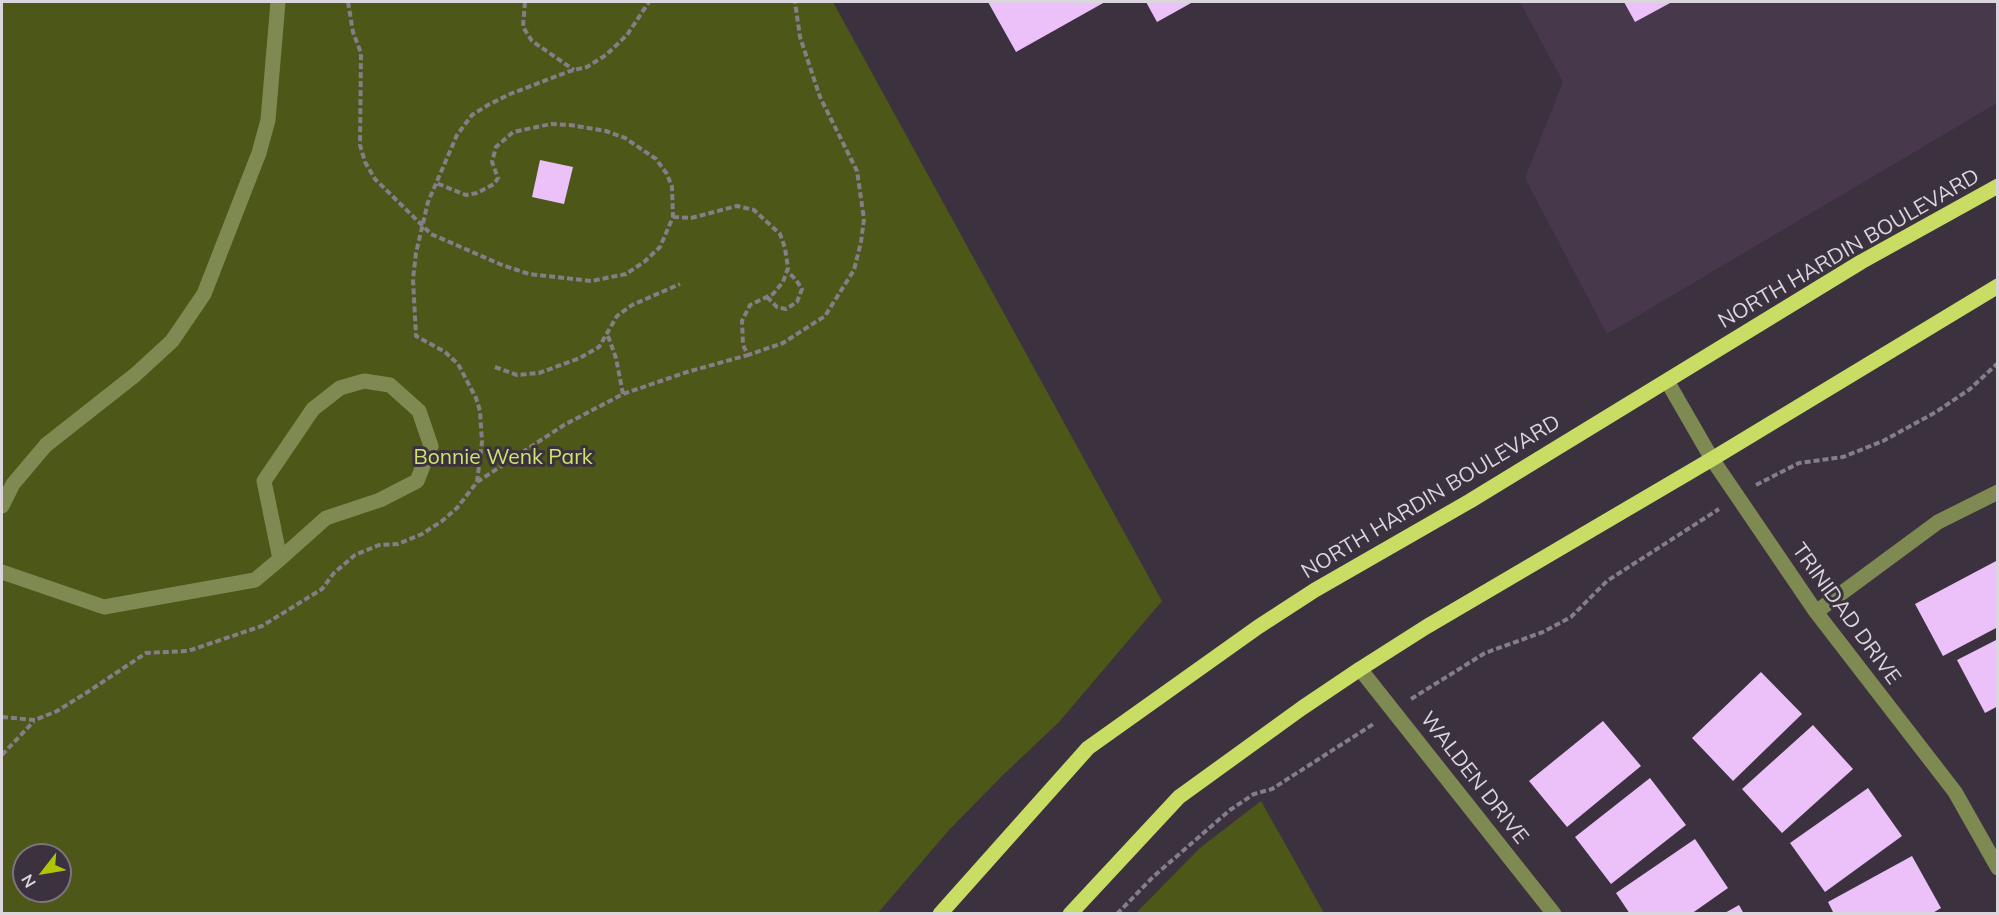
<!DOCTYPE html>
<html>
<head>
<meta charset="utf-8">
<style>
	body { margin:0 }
	#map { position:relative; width:1999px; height:915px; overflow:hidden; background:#3c323f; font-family:Mulish,sans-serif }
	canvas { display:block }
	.frame { position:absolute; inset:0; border:3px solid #dbd5dd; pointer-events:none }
	.north { position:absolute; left:12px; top:843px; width:60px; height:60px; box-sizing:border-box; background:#3c323f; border:2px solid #7c737e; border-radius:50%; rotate:239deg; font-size:16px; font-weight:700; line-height:24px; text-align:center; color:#dbd5dd }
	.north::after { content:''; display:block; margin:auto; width:21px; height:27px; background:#afc506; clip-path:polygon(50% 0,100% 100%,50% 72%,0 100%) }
</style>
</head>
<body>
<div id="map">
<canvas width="1999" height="915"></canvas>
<div class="frame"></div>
<div class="north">N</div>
</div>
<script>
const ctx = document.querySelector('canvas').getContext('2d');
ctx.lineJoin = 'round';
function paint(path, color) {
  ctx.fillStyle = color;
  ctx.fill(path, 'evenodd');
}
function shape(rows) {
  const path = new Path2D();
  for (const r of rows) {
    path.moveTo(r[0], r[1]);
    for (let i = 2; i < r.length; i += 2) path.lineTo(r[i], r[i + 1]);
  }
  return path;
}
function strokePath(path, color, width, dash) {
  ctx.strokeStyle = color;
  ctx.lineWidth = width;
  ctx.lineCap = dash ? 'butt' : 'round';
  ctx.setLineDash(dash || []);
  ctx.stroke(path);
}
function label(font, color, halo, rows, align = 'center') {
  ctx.font = font + ' Mulish,sans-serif';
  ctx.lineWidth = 6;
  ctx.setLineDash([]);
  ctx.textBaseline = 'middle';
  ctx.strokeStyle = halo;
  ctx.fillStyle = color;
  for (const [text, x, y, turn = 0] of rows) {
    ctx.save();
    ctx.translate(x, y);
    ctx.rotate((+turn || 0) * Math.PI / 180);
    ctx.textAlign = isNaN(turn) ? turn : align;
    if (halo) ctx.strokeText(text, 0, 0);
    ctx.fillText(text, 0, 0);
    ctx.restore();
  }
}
const built = shape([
	[1520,2,1997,2,1997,103,1607,334,1525,178,1563,82]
]);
const green = shape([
	[2,2,833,2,1162,601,1059,722,1003,775,949,830,878,913,2,914],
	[24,855,60,855,60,891,24,891],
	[1261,801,1324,913,1136,913,1200,848]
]);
const building = shape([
	[988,2,1105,2,1016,52],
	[1146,2,1193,2,1157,22],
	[1624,2,1672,2,1635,22],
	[540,160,573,167,564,204,532,197],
	[1998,560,1998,627,1943,656,1915,604],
	[1998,639,1998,706,1985,713,1957,660],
	[1761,672,1802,714,1733,781,1692,738],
	[1603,721,1641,766,1567,827,1529,781],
	[1813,725,1853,769,1782,833,1742,789],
	[1650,778,1686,825,1611,884,1575,837],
	[1868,788,1902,836,1825,892,1790,843],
	[1695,839,1728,888,1691,914,1630,914,1616,893],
	[1912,856,1941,908,1931,914,1834,914,1828,902],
	[1739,905,1744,914,1723,914]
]);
const path = shape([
	[348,2,353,32,361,53,360,145,365,162,375,179,431,234,502,265,529,274,591,281,626,274,644,262,660,247,673,217,672,187,667,174,656,159,625,138,606,131,570,125,551,124,513,132,496,147,492,162,498,178,494,184,477,193,466,195,436,183],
	[525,2,523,27,532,41,574,70],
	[673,217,691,218,737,206,754,210,780,234,785,248,788,268,783,282,773,294,750,305,742,321,743,345,748,355,783,343,825,316,854,270,861,242,864,219,857,171,820,97,800,37,795,2],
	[767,297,777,307,786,309,797,302,802,289,796,280,787,271],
	[608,336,616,358,623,394],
	[495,367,517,375,539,373,580,358,599,347,617,316,632,305,680,284],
	[477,482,564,425,623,394,687,372,748,355],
	[1756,485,1799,463,1843,457,1883,441,1936,412,1970,389,1998,363],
	[1411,699,1485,653,1543,632,1571,617,1607,581,1719,509],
	[2,717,35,720,57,711,86,693,146,653,188,651,262,626,322,589,334,573,355,555,379,545,398,544,422,534,442,521,457,508,477,482,482,442,480,411,476,398,458,364,445,352,416,336,413,279,416,253,428,202,457,135,472,115,488,105,510,94,570,71,587,67,606,55,627,35,649,2],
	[2,755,34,721],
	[1117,914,1154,876,1230,810,1254,794,1272,789,1375,723]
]);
const minor = shape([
	[1667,381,1712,459,1816,612,1955,792,1998,868],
	[2,506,13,484,46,445,135,375,172,341,204,294,259,153,268,120,278,2],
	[2,572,104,607,255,580,280,559,326,518,380,500,417,481,431,446,419,411,390,385,364,381,340,388,313,409,264,481,280,559],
	[1816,612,1938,522,1998,492],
	[1360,669,1554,914]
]);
const major = shape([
	[940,914,1088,748,1258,627,1315,590,1470,501,1861,262,1998,186],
	[1070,914,1179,797,1302,708,1360,669,1426,627,1712,459,1998,286]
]);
const streetNames = [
	["NORTH HARDIN BOULEVARD",1849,249,-30],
	["NORTH HARDIN BOULEVARD",1431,497,-31],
	["TRINIDAD DRIVE",1846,614,54],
	["WALDEN DRIVE",1474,778,52]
];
const parkNames = [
	["Bonnie Wenk Park",503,458]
];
paint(built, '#47384b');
paint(green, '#4d5718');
paint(building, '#ecc0f9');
strokePath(path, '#857d88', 4, [6, 3]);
strokePath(minor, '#7f8a52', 15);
strokePath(major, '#c9dd64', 15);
label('21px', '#dbd5dd', '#3c323f', streetNames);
label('21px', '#cfe36e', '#3c323f', parkNames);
</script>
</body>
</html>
